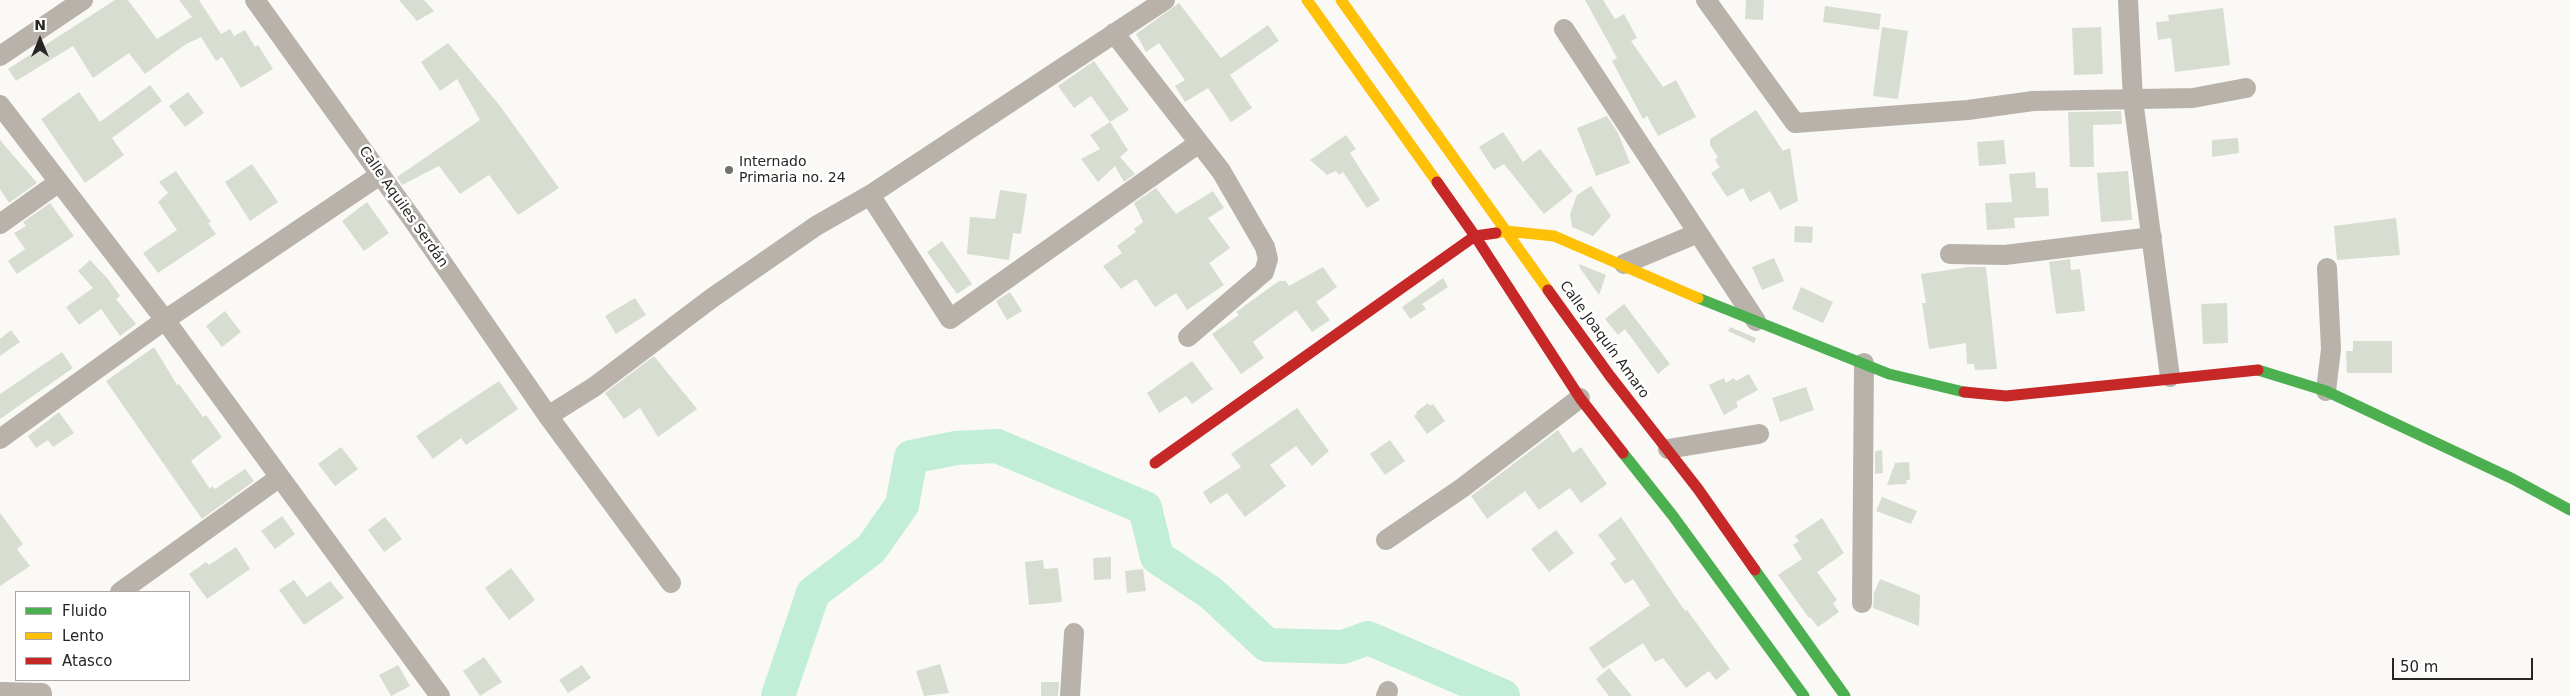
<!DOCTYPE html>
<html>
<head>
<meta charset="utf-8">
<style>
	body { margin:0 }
	#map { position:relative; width:2570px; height:696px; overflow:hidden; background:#faf9f6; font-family:"DejaVu Sans",sans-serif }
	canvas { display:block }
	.legend { position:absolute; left:15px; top:591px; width:175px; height:90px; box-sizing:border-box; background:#fff; border:1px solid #a9a8a7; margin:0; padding:6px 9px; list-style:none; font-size:15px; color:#272624 }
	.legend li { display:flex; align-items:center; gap:10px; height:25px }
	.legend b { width:25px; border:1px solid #a9a8a7 }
	.north { position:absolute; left:15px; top:15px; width:50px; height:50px; -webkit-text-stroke:4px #fff; paint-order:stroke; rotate:0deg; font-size:14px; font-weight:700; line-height:20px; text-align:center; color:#272624 }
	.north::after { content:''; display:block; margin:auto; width:18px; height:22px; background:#272624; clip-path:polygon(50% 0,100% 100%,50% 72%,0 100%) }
	.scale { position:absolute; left:2392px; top:658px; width:141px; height:22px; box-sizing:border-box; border:2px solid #272624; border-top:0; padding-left:6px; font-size:15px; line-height:18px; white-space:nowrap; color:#272624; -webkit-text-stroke:4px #fff; paint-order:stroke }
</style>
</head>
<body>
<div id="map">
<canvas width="2570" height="696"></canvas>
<ul class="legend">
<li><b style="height:6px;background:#4caf50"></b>Fluido</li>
<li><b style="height:6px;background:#ffc107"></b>Lento</li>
<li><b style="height:6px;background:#c62828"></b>Atasco</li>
</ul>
<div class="north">N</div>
<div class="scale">50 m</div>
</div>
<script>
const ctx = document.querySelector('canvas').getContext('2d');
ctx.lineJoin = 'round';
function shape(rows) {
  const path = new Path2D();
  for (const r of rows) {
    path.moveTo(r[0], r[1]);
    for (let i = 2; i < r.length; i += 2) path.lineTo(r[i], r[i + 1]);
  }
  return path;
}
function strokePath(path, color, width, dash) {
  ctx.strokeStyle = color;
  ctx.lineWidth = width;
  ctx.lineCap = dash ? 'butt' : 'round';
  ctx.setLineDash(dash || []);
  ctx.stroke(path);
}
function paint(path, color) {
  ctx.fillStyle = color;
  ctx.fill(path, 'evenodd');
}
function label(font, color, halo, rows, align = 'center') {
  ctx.font = font + ' "DejaVu Sans",sans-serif';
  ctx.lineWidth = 5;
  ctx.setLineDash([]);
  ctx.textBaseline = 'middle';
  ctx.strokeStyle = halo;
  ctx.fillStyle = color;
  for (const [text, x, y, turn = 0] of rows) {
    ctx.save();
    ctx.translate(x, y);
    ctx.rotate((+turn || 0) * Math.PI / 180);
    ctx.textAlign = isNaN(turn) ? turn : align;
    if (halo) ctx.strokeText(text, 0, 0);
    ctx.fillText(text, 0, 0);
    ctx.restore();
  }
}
const river = shape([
	[778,696,813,593,871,549,902,505,911,457,956,448,997,446,1145,508,1157,557,1211,593,1267,645,1343,647,1368,638,1503,696]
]);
const building = shape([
	[115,0,128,0,157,39,192,17,179,0,199,0,221,34,230,29,234,36,245,30,255,47,258,45,273,69,241,88,222,57,216,61,201,37,186,44,145,74,129,53,93,78,73,46,16,81,8,69],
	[399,0,424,0,434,11,417,21],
	[1585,0,1603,0,1615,19,1624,14,1637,38,1631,41,1663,87,1676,80,1696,117,1658,136,1647,116,1643,119,1612,61,1617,58],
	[1746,0,1764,0,1763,20,1745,19],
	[1179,3,1221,58,1268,25,1279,41,1230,75,1252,108,1231,122,1208,88,1185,102,1175,86,1185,80,1159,43,1146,52,1136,34],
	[1825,6,1881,14,1879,30,1823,22],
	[2223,8,2230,65,2175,72,2171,38,2158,40,2156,22,2169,21,2168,15],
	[1882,27,1908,31,1898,99,1873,96],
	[2101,27,2103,74,2074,75,2072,28],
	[448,43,500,106,559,188,518,215,489,175,460,194,439,166,402,185,397,177,480,120,457,79,440,91,421,62],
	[1094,61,1129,110,1110,122,1091,96,1074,108,1058,86],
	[150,85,162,101,112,138,124,155,85,183,41,119,79,92,100,122],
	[188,92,204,113,185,127,169,106],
	[1756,110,1783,151,1790,148,1798,201,1780,210,1770,191,1750,202,1743,188,1727,197,1711,173,1720,167,1715,160,1718,157,1710,145,1710,139],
	[2121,111,2122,124,2093,125,2094,167,2070,167,2068,112],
	[1607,116,1618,133,1630,163,1596,176,1577,128],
	[1110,122,1128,150,1120,157,1135,174,1124,182,1115,166,1098,182,1081,159,1100,149,1090,135],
	[1503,132,1523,162,1540,149,1573,191,1544,214,1504,164,1494,170,1479,147],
	[1346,135,1356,149,1350,153,1380,200,1367,208,1343,172,1339,175,1336,171,1327,175,1310,160],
	[2238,138,2239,153,2212,157,2212,140],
	[0,140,37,183,9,203,0,189],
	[2004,140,2006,164,1979,166,1977,142],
	[252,164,278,202,250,221,225,182],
	[176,171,211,222,208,223,216,234,158,273,143,253,177,230,158,202,168,193,159,182],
	[2128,171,2132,220,2101,222,2097,173],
	[2035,172,2036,188,2048,188,2049,216,2014,218,2015,228,1987,230,1985,203,2012,202,2009,174],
	[1591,186,1611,216,1593,236,1572,227,1570,214,1577,195],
	[1156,188,1176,214,1213,191,1224,208,1208,218,1230,248,1209,263,1224,285,1187,310,1176,293,1155,307,1136,279,1121,289,1103,266,1122,253,1117,246,1136,232,1134,229,1143,222,1134,203],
	[1000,190,1027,194,1021,234,1013,233,1009,260,967,254,970,217,995,219],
	[367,202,389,233,364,251,342,221],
	[50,203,74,236,17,274,8,261,25,249,14,233,26,226,23,222],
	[2396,218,2400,255,2337,260,2334,226],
	[1795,226,1813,227,1812,243,1794,242],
	[942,241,972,284,957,294,927,252],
	[1774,258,1784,281,1762,290,1752,267],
	[2070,259,2071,270,2080,269,2085,311,2056,314,2049,262],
	[90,260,107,278,120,296,116,299,136,324,120,336,101,309,79,325,66,307,93,288,78,271],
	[1579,264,1606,275,1599,295,1580,268],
	[1323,267,1337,287,1316,302,1330,320,1312,332,1296,310,1253,342,1264,358,1241,374,1212,334,1239,315,1236,312,1279,281,1286,281,1289,286],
	[1969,267,1986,267,1997,369,1975,370,1974,364,1967,364,1966,343,1929,349,1922,303,1926,303,1921,274],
	[1443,278,1448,287,1422,304,1426,309,1410,319,1402,307],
	[1801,287,1833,302,1823,323,1792,309],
	[1010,292,1022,311,1007,320,996,301],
	[635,298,646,315,616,334,605,316],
	[2227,303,2228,343,2203,344,2201,304],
	[1624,304,1670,364,1658,374,1625,329,1618,335,1605,319],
	[225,311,241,332,222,347,206,326],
	[1730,327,1756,338,1754,343,1728,331],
	[11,330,20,342,0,356,0,339],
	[2353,341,2392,341,2392,373,2347,373,2346,351,2353,351],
	[154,347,177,385,179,384,203,417,206,415,222,437,191,461,210,489,212,486,215,489,245,469,254,481,202,519,106,381],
	[62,352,73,368,0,419,0,394],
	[654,356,697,409,658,437,640,408,624,419,605,393],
	[1192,361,1213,389,1192,404,1186,396,1159,413,1147,393],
	[1749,374,1758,390,1736,402,1738,407,1724,415,1709,385,1724,378,1726,383,1734,378,1736,381],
	[499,381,518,409,466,445,461,438,433,459,416,436],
	[1806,387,1814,410,1780,422,1772,398],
	[1428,403,1430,406,1433,404,1445,421,1427,434,1414,416,1417,414,1416,412],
	[1297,408,1329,451,1312,466,1296,446,1270,465,1286,486,1245,517,1227,493,1210,504,1203,492,1241,467,1231,454],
	[59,412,74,433,53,447,48,440,36,448,28,436],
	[1558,430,1573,453,1581,447,1607,484,1581,503,1570,488,1539,510,1525,491,1487,519,1471,496],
	[1390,440,1405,461,1385,475,1370,454],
	[341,447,358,469,335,486,318,464],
	[1882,450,1883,473,1875,474,1875,451],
	[1909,462,1910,480,1906,480,1907,484,1887,485,1895,463],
	[1882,497,1917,511,1911,524,1876,511],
	[0,513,23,544,17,549,30,566,0,586],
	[282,516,295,534,275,549,261,531],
	[385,517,402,539,384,552,368,530],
	[1621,517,1685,611,1687,610,1730,669,1716,680,1709,671,1686,688,1663,658,1655,662,1643,643,1603,669,1589,648,1650,605,1633,579,1625,584,1610,563,1616,559,1598,535],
	[1822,518,1844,553,1817,572,1837,600,1833,603,1839,612,1818,627,1810,617,1809,618,1778,575,1802,559,1793,545,1799,541,1795,536],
	[1556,530,1574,553,1549,572,1531,549],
	[236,547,250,569,207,599,189,574,206,562,209,565],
	[1111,557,1111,579,1094,580,1093,558],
	[1043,560,1044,569,1058,568,1062,602,1029,605,1025,562],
	[511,568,535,600,509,620,485,588],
	[1143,569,1146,591,1127,593,1125,571],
	[1880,579,1920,595,1919,626,1873,608,1874,593],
	[294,580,307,597,330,581,344,598,304,625,279,590],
	[484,657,502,682,480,696,463,671],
	[940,664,949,693,924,696,916,671],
	[398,665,410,686,391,696,379,675],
	[582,665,591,678,568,693,559,680],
	[1609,668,1632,696,1609,696,1596,679],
	[1041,682,1059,682,1058,696,1041,696]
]);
const street = shape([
	[255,0,415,223,548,416,671,583],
	[1706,0,1795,123,1968,110,2033,101,2193,98,2246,88],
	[2128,0,2133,100,2170,377],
	[1564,29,1756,321],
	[1114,33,1221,171,1265,247,1268,259,1264,272,1188,337],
	[0,56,83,0],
	[0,105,165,320,440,696],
	[870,195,950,319,1199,143],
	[0,224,59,182],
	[1950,254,2005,255,2152,237],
	[1624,264,1698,233],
	[2326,391,2331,349,2327,268],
	[548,416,594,387,712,298,816,226,870,195,1165,0],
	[0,439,165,320,380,175],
	[1668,449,1759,434],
	[1386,540,1462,488,1580,398],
	[120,592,280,477],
	[1862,603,1864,363],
	[0,692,42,693,42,696],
	[1070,696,1074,633],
	[1386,696,1388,691]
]);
const fast = shape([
	[1698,298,1889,374,1964,392],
	[2258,370,2326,391,2513,479,2570,510],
	[1623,453,1673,516,1804,696],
	[1755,570,1845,696]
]);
const slow = shape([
	[1307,0,1437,182],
	[1341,0,1548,290],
	[1496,233,1506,231,1554,236,1698,298]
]);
const jam = shape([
	[1437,182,1475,236,1580,398,1623,453],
	[1548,290,1610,376,1698,489,1755,570],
	[1964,392,2006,396,2258,370],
	[1155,463,1475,236,1496,233]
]);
const markers = [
	[729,170,5,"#71706e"]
];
const poiNames = [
	["Internado",739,162],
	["Primaria no. 24",739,178]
];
const streetNames = [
	["Calle Aquiles Serdán",403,207,55],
	["Calle Joaquín Amaro",1604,340,54]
];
strokePath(river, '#c2eed8', 34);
paint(building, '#d7ddd1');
strokePath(street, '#b8b2ab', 20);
strokePath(fast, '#4caf50', 11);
strokePath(slow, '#ffc107', 11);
strokePath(jam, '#c62828', 11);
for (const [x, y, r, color] of markers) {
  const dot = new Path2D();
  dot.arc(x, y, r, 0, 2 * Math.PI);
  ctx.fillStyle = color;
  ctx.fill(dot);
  strokePath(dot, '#fff', 2);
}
label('14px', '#272624', '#fff', poiNames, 'left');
label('14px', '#272624', '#fff', streetNames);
</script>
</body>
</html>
